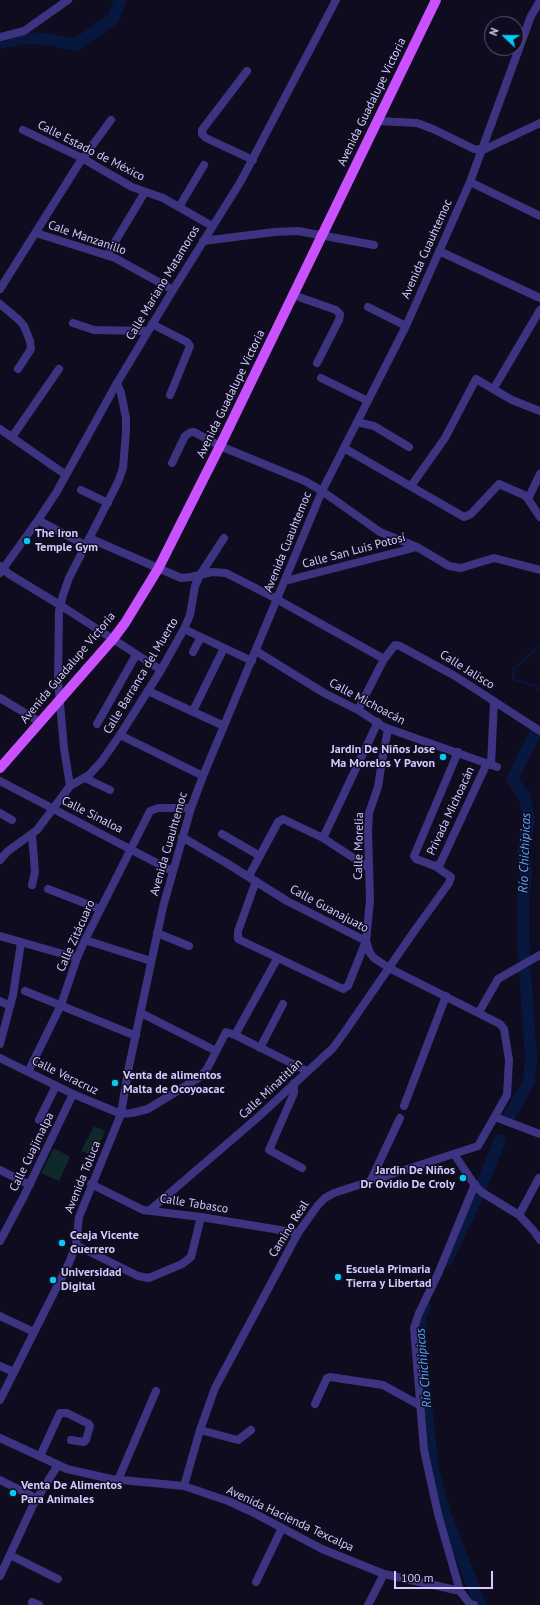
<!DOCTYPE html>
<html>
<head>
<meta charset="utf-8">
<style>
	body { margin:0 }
	#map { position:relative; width:540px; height:1605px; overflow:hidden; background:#100c20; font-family:"PT Sans",sans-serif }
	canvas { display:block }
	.north { position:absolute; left:484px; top:16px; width:40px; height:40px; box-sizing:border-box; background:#100c20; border:1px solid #5e5879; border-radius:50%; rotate:292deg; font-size:11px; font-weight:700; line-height:16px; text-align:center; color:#d4caff }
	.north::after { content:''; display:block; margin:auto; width:14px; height:18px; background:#00ccf5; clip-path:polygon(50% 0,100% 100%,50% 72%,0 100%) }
	.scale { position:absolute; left:394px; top:1571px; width:99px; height:18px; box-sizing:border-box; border:2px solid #d4caff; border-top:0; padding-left:5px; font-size:12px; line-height:14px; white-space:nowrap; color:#d4caff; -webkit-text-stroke:3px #100c20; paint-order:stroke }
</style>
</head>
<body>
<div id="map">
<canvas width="540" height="1605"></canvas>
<div class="north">N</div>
<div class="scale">100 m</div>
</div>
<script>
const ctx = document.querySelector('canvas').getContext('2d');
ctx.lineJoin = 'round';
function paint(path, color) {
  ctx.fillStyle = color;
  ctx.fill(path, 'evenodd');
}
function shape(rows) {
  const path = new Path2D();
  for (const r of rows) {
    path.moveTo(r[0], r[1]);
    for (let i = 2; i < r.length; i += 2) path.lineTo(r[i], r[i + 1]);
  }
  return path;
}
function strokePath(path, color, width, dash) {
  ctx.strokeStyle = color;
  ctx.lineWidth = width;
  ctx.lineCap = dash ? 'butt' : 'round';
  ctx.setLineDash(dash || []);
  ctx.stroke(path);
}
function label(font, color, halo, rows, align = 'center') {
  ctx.font = font + ' "PT Sans",sans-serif';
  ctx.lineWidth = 3;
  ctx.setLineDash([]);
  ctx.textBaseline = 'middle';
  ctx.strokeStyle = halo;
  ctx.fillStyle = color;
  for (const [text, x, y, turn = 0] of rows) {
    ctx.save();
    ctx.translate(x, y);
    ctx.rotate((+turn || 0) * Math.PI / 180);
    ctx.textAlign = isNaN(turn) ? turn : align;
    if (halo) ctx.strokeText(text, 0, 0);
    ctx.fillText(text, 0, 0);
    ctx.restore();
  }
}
const green = shape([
	[94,1126,105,1131,95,1156,81,1151],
	[54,1148,70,1157,59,1181,41,1173]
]);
const stream = shape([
	[540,646,514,668,513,679,536,686,540,692]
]);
const river = shape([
	[0,43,23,38,48,39,75,45,113,19,120,0],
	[524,957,523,904,526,870,523,851,529,820,524,795,512,780,524,755,535,734],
	[509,1116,529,1082,531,1057,525,972],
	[447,1260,475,1201,500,1140],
	[425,1307,420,1317,424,1384,433,1471,445,1513,480,1605]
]);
const minor = shape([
	[0,37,24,31,68,0],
	[247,71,202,130,202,134,206,138,253,160],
	[378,121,417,123,433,129,474,149,483,150,540,123],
	[23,130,82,158,132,187,163,198,212,226],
	[470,182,540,216],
	[179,207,204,165],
	[36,233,115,258,173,290],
	[203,241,274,232,298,231,374,245],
	[439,251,540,298],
	[107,255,145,192],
	[0,289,78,165,111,120],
	[293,295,336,310,340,314,339,320,317,363],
	[0,304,19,320,24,326,30,341,31,349,18,369],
	[368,307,406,326],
	[73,323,94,330,148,331],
	[152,324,187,342,190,346,170,395],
	[321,378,368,401],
	[494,388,540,310],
	[357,422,374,426,409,447],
	[0,429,66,475],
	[12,437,59,369],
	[344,448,464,517,471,514,499,484,524,495,528,499,540,517],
	[172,463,185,436,191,432,194,432,220,446,305,481,322,491,380,532,417,547,449,566,461,568,494,558,540,570],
	[411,486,445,438,476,379,512,400,540,411],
	[81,490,108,503],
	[528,499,540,474],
	[38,520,85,545],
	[89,538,181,578,191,577,212,572,226,573,271,596,384,659],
	[0,566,9,574,60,605,161,670],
	[0,573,38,520,56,493,117,383,173,290,241,181,336,0],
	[285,581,417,547],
	[184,629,252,661],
	[256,651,324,693,358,710,384,727,497,767],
	[193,652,201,637],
	[148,691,224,726],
	[0,698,40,722],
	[358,710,384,659,395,645,400,646,455,676,540,731],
	[193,711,224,648],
	[97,724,136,655],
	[120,735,203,776],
	[491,765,494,701],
	[85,778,110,790],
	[0,781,172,871],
	[70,786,64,748,58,681,59,611,63,595,69,578,118,482,123,468,126,432,126,418,121,393,117,383],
	[0,813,12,820],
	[222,834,260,856],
	[182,837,228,864,287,901,366,941,370,953,374,958,389,968,500,1024,504,1029,509,1060,507,1095,478,1146,334,1193,325,1198,318,1205,298,1233,215,1388,200,1430,184,1486],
	[323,838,378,722],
	[0,860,8,851,37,830,70,786,89,775,101,762,120,735,161,670,184,629,190,615,195,586,200,575,224,538],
	[435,866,440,864,487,763],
	[249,876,278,822,283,819,323,838,369,868],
	[256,881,238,931,238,939,343,989,348,986,366,941,370,900,368,832,369,813,378,787,382,761,388,729],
	[32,885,35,872,32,835],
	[48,889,100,909],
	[157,933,189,946],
	[0,936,77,958],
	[85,940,151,961],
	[25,991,136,1036],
	[0,1001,10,1006],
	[479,1012,498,979,540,955],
	[141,1013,216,1051],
	[235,1035,277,959],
	[0,1044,13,995,21,943],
	[260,1048,283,1004],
	[0,1058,73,1094,121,1114,132,1113,148,1109,200,1077,207,1069,226,1032,235,1035,307,1071],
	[28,1072,61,1005,77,958,85,940,150,811,158,808,191,808],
	[294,1083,294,1093,269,1150,302,1168],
	[404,1106,446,996],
	[495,1117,540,1134],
	[39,1120,56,1086],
	[454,1154,476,1187,483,1193,519,1215,533,1230,540,1240],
	[0,1170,30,1185],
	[370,1182,400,1118],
	[91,1184,143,1210,201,1217,298,1233],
	[150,1210,256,1119,333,1048,344,1033,415,930,449,883,451,877,435,866,416,859,414,856,458,752],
	[519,1215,539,1178],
	[0,1241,24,1196,73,1094],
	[76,1245,138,1276,149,1278,182,1264,191,1257,201,1217],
	[0,1316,34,1332],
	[0,1366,14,1372],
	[0,1400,69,1263,76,1245,79,1217,121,1114,128,1071,163,907,191,808,203,776,322,491,406,326,470,182,531,16,540,1],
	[315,1404,327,1378,330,1377,383,1385,421,1406],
	[200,1430,238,1440,251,1430],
	[0,1438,67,1469,111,1479,184,1486,228,1501,250,1511,322,1549,384,1574,460,1591,470,1604,474,1605],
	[40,1456,60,1413,67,1413,89,1424,90,1426,86,1440,84,1442,71,1440],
	[0,1480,36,1498],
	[118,1480,156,1391],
	[10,1555,58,1579],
	[0,1576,34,1503,58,1465],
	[256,1582,282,1528],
	[460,1591,438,1514,424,1450,414,1328,419,1313,438,1274,475,1184],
	[32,1602,39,1605],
	[368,1605,384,1574]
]);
const major = shape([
	[0,768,113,639,125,623,158,569,220,446,436,0]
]);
const markers = [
	[27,541,4,"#00ccf5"],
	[443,757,4,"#00ccf5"],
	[115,1083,4,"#00ccf5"],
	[463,1178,4,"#00ccf5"],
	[62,1243,4,"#00ccf5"],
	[338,1277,4,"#00ccf5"],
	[53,1280,4,"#00ccf5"],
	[13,1493,4,"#00ccf5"]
];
const streetNames = [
	["Avenida Guadalupe Victoria",372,102,-64],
	["Calle Estado de México",91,151,27],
	["Cale Manzanillo",87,238,19],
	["Avenida Cuauhtemoc",427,249,-66],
	["Calle Mariano Matamoros",163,283,-59],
	["Avenida Guadalupe Victoria",231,394,-64],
	["Avenida Cuauhtemoc",288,542,-68],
	["Calle San Luis Potosí",354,551,-15],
	["Avenida Guadalupe Victoria",68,668,-50],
	["Calle Jalisco",467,670,32],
	["Calle Barranca del Muerto",141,676,-59],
	["Calle Michoacán",367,702,28],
	["Privada Michoacán",451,811,-65],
	["Calle Sinaloa",92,815,27],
	["Avenida Cuauhtemoc",169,844,-74],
	["Calle Morelia",359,846,-89],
	["Calle Guanajuato",329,909,28],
	["Calle Zitácuaro",76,936,-66],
	["Calle Veracruz",65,1076,26],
	["Calle Minatitlán",271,1089,-43],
	["Calle Cuajimalpa",32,1152,-64],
	["Avenida Toluca",83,1177,-68],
	["Calle Tabasco",194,1204,9],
	["Camino Real",289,1229,-58],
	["Avenida Hacienda Texcalpa",290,1519,25]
];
const poiNames = [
	["The Iron",35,534],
	["Temple Gym",35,548],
	["Jardin De Niños Jose",435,750,"right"],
	["Ma Morelos Y Pavon",435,764,"right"],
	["Venta de alimentos",123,1076],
	["Malta de Ocoyoacac",123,1090],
	["Jardin De Niños",455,1171,"right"],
	["Dr Ovidio De Croly",455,1185,"right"],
	["Ceaja Vicente",70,1236],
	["Guerrero",70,1250],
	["Escuela Primaria",346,1270],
	["Tierra y Libertad",346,1284],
	["Universidad",61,1273],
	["Digital",61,1287],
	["Venta De Alimentos",21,1486],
	["Para Animales",21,1500]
];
const waterNames = [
	["Río Chichipicas",525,853,-88],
	["Río Chichipicas",424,1368,-95]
];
paint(green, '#0e292a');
strokePath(stream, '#07173e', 2);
strokePath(river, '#07173e', 12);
strokePath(minor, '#3d3481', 8);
strokePath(major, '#ca51ff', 10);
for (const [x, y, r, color] of markers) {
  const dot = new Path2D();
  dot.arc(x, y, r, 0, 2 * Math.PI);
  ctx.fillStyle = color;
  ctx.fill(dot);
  strokePath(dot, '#100c20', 1.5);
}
label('12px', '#d4caff', '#100c20', streetNames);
label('bold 12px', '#d4caff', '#100c20', poiNames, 'left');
label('italic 13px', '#58a6ff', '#100c20', waterNames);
</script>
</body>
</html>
